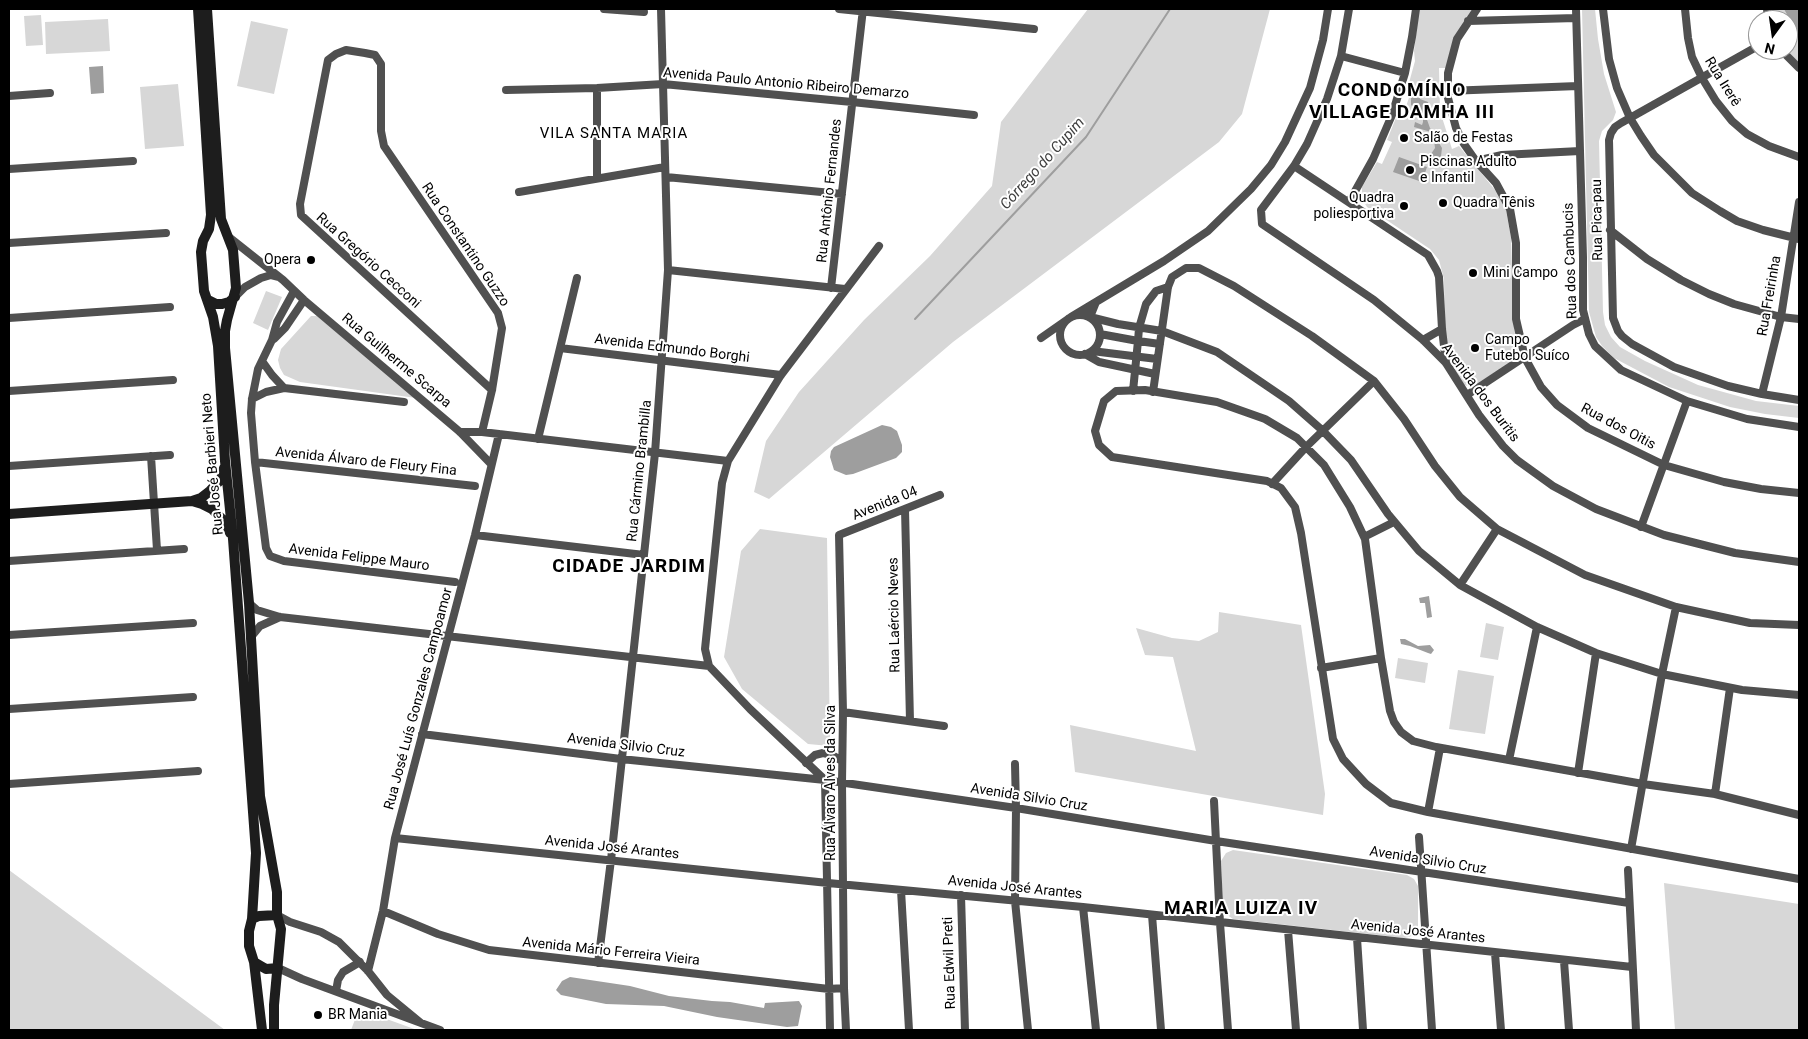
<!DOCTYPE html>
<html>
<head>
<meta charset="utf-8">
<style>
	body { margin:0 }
	#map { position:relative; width:1808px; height:1039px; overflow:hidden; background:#fff; font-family:Roboto,sans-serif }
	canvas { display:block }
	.frame { position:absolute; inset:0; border:10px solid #000; pointer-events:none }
	.north { position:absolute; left:1748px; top:10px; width:50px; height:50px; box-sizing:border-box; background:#fff; border:1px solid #999; border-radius:50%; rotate:194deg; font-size:14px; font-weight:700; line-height:20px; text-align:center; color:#000 }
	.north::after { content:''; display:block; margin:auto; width:18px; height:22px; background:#000; clip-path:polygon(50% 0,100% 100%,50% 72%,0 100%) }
</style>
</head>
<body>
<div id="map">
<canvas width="1808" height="1039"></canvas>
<div class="frame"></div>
<div class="north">N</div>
</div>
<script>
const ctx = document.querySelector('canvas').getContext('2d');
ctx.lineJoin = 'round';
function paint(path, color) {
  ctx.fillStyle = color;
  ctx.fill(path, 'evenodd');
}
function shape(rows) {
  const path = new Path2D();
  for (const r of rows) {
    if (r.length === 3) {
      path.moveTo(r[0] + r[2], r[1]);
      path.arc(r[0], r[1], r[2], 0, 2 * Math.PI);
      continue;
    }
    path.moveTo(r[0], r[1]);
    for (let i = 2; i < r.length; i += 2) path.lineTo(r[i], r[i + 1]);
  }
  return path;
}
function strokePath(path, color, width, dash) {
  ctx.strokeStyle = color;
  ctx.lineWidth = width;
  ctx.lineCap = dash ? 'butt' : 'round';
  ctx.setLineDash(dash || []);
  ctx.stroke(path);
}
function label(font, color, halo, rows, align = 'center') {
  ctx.font = font + ' Roboto,sans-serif';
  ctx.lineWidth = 4;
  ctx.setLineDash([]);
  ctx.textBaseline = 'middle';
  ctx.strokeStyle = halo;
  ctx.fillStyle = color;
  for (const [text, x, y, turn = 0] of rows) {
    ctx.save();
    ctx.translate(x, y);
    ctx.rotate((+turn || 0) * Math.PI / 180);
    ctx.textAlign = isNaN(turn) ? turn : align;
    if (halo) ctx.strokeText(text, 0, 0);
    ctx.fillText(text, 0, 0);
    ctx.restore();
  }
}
const green = shape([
	[1088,9,1270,9,1242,114,1219,142,953,342,769,499,754,492,766,441,799,392,864,320,930,256,992,186,1001,122],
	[1419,9,1472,9,1456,35,1446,68,1439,68,1440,111,1452,149,1459,146,1500,196,1506,210,1511,238,1514,327,1518,354,1516,359,1472,387,1464,385,1450,363,1447,352,1445,342,1444,279,1439,260,1430,249,1367,207,1362,199,1362,187,1377,162,1382,164,1392,142,1387,140,1398,113,1403,115,1411,92,1407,90,1415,61,1414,51],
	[1582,9,1595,9,1598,39,1604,74,1616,112,1613,120,1602,131,1599,141,1603,312,1605,325,1611,337,1620,347,1645,361,1698,385,1756,401,1799,406,1799,418,1765,414,1730,407,1669,387,1614,358,1602,346,1596,337,1589,312],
	[1772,9,1799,9,1799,63,1785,50,1788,50,1788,20,1773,20],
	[41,15,43,45,26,46,24,16],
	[108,19,110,51,46,54,45,22],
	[251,21,288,29,274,94,237,86],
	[178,84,184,146,145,149,140,87],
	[266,291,282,297,268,330,253,323],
	[311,316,317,316,416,398,300,382,284,375,280,368,278,360,281,349],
	[760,529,827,538,830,746,808,744,742,689,724,657,741,551],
	[1219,612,1301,625,1325,794,1323,815,1075,772,1070,725,1196,751,1173,657,1145,655,1136,628,1172,638,1199,641,1218,632],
	[1486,623,1504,627,1498,660,1480,657],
	[1398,658,1428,663,1425,683,1395,678],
	[1458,670,1494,676,1485,734,1449,729],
	[1233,850,1407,875,1414,879,1418,886,1418,930,1412,936,1405,938,1233,919,1226,914,1223,906,1221,861,1226,853],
	[9,870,225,1030,9,1030],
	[1664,883,1799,904,1799,1030,1675,1030],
	[359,1009,417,1030,351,1030]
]);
const water = shape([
	[1784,9,1799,9,1799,38,1790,33,1788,29,1789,18],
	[103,66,104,93,91,94,89,67],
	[1418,87,1420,99,1428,102,1429,107,1426,117,1430,128,1442,148,1441,156,1436,162,1430,161,1431,154,1435,148,1434,140,1431,132,1414,127,1415,122,1422,125,1423,122,1423,116,1411,105,1411,94,1414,89],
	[1399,157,1427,167,1422,182,1393,172],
	[882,425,891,427,897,431,902,445,902,452,896,458,853,474,846,475,834,470,830,457,831,451,834,447],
	[1429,596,1432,617,1427,618,1425,603,1420,603,1419,598],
	[1400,639,1405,639,1418,646,1430,645,1434,650,1431,654,1428,653,1410,646,1401,644],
	[570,977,630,986,669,996,712,1001,730,1002,764,1008,765,1003,799,1001,802,1006,798,1026,787,1027,717,1017,664,1006,606,1004,561,995,556,990,562,981]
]);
const stream = shape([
	[915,319,1086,137,1170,9]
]);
const street = shape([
	[604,9,644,12],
	[839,9,1034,29],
	[1349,9,1341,56,1327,99,1307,144,1294,166,1261,210,1262,224,1374,300,1423,340,1446,363,1479,415,1503,446,1517,460,1553,486,1596,509,1664,535,1735,553,1799,562],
	[1477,9,1457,39,1448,73,1448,98,1456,128,1464,144,1476,161,1496,183,1510,209,1516,243,1516,319,1525,358,1541,387,1557,405,1588,428,1664,465,1724,482,1761,489,1799,493],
	[1576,9,1583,257,1583,310,1589,334,1595,346,1621,370,1687,401,1747,419,1799,427],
	[1603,9,1609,59,1617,88,1630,118,1641,136,1654,155,1692,193,1720,211,1737,221,1763,230,1799,239],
	[1685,9,1688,38,1692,57,1702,78,1716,101,1732,121,1747,134,1769,146,1799,157],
	[1767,9,1768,20],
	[1468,21,1576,18],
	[1758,46,1621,123,1615,127,1611,133,1609,140,1613,318,1618,331,1622,336,1632,344,1674,367,1728,386,1762,394,1799,400],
	[1781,50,1799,68],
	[1341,56,1405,73],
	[597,88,597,178],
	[506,90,597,88,663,84,852,102,974,115],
	[1447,91,1578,86],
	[9,96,50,93],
	[1476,161,1502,155,1580,151],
	[1294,166,1428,255,1437,271,1439,277,1442,329,1446,363],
	[9,169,133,161],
	[666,177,842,194],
	[519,192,665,167],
	[1349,202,1373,159,1392,115,1405,73,1412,37,1416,9],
	[1610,230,1647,259,1681,280,1709,294,1734,304,1781,317,1799,319],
	[230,238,283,280,304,300,460,432,491,464],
	[9,243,166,233],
	[668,270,845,289],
	[831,288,863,9],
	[294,291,277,322,272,340,258,369,252,399,251,413,255,462,266,548,270,556,284,561,455,582],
	[235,297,245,287,261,278,271,275,279,277],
	[1096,302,1090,317,1118,324,1162,331,1217,352,1289,401,1322,430,1351,460,1388,514,1419,551,1460,585,1537,627,1596,653,1662,674,1742,690,1799,695],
	[1080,335,20],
	[9,318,170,307],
	[1100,334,1138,341,1139,328,1146,304,1156,291,1168,287],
	[1041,338,1071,317,1164,261,1208,231,1251,189,1271,165,1285,142,1310,88,1323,40,1328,9],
	[274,339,285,328,304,300],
	[1423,340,1442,329],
	[560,348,781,375],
	[1092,351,1157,359],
	[1085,354,1099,362,1155,374],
	[262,361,272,375,284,388],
	[9,391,173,380],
	[1133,391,1138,341,1160,344],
	[1153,392,1168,287,1172,277,1186,268,1199,268,1234,286,1312,336,1374,381,1404,419,1435,466,1460,497,1497,529,1585,575,1676,607,1750,623,1799,625],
	[1762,394,1781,317,1799,202],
	[1467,395,1573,325,1585,319],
	[252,399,266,392,284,388,404,402],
	[460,432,482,432,728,461],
	[482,432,492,390,502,328,498,313,384,146,381,131,381,64,375,55,365,53,346,50,336,54,328,60,300,204,301,215,492,390],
	[538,439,577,278],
	[151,456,157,550],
	[255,462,475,486],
	[9,466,170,455],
	[1272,484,1306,447,1374,381],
	[905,509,910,721],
	[1641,527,1687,401],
	[475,535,644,555],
	[1364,537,1394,522],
	[9,561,184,549],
	[1460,585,1497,529],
	[249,603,257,610,280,617,709,666],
	[9,635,193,623],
	[251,637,260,626,280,617],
	[1321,668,1381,658],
	[9,709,193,697],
	[843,712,944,726],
	[422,734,621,759,825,780,1016,808,1216,841,1629,903],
	[1509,760,1537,627],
	[806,763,815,755,823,753,832,755,842,761],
	[1015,764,1016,808,1015,901,1028,1030],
	[1578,773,1596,653],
	[9,784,198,771],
	[1715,794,1730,688],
	[1214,801,1220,923,1228,1030],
	[1428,812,1440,748],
	[1799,815,1715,794,1643,784,1436,747,1413,741,1401,732,1394,722,1390,711,1381,658,1365,539,1350,507,1324,465,1297,438,1265,419,1217,402,1145,390,1116,391,1104,401,1095,431,1099,445,1112,457,1267,481,1281,488,1295,507,1301,533,1333,739,1343,759,1366,784,1391,803,1428,812,1799,879],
	[1419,837,1432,1030],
	[395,838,828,883,1083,907,1632,967],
	[1631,849,1662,674,1676,607],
	[1628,870,1636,1030],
	[901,890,909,1030],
	[961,895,965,1030],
	[1083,907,1096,1030],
	[383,911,438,934,489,950,829,989,844,988],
	[277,915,290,922,321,932,339,942,368,971,387,995,421,1023],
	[1152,915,1161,1030],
	[1288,930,1296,1030],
	[1357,938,1363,1030],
	[1495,953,1501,1030],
	[1564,961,1569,1030],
	[598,963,611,860,655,453,668,270,661,9],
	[278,968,302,979,440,1030],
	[368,971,383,911,395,838,475,535,499,434],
	[336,991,338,980,343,972,360,962],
	[830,1030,825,780,750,709,709,666,705,649,722,483,728,461,781,375,879,246],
	[846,1030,844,988,842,783,843,712,839,535,940,495]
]);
const secondary = shape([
	[198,9,211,215,209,229,203,241,201,252,204,291,213,317,218,346,225,461,233,539,256,853,252,919,249,931,249,946,254,962,262,1030],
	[207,9,221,219,233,250,236,288,227,320,225,331,225,348,249,603,260,796,277,892,277,915,281,929,274,1005,274,1030],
	[208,300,216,304,222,304,229,302,235,297],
	[192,501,201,498,210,491,221,479,224,468],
	[9,514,192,501,202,504,212,509,226,523,230,533],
	[252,919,259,916,277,915],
	[254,962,266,969,278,968]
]);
const markers = [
	[1404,138,5,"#000"],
	[1410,170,5,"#000"],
	[1443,203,5,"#000"],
	[1404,206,5,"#000"],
	[311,260,5,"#000"],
	[1473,273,5,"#000"],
	[1475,348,5,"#000"],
	[318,1015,5,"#000"]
];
const streetNames = [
	["Rua Irerê",1722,82,58],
	["Avenida Paulo Antonio Ribeiro Demarzo",786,84,5],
	["Rua Antônio Fernandes",830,191,-84],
	["Rua Pica-pau",1598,220,-91],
	["Rua Constantino Guzzo",465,245,56],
	["Rua Gregório Cecconi",368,261,42],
	["Rua dos Cambucis",1571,261,-92],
	["Rua Freirinha",1770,296,-80],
	["Avenida Edmundo Borghi",672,349,7],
	["Rua Guilherme Scarpa",396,361,40],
	["Avenida dos Buritis",1480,393,53],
	["Rua dos Oitis",1618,427,28],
	["Avenida Álvaro de Fleury Fina",366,462,6],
	["Rua José Barbieri Neto",213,464,-95],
	["Rua Cármino Brambilla",640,471,-84],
	["Avenida 04",885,504,-22],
	["Avenida Felippe Mauro",359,558,7],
	["Rua Laércio Neves",895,615,-91],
	["Rua José Luís Gonzales Campoamor",419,699,-75],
	["Avenida Silvio Cruz",626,746,7],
	["Rua Álvaro Alves da Silva",831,783,-90],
	["Avenida Silvio Cruz",1029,798,9],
	["Avenida José Arantes",612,848,6],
	["Avenida Silvio Cruz",1428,861,9],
	["Avenida José Arantes",1015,888,6],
	["Avenida José Arantes",1418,932,6],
	["Avenida Mário Ferreira Vieira",611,952,6],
	["Rua Edwil Preti",950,963,-92]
];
const poiNames = [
	["Salão de Festas",1414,138],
	["Piscinas Adulto",1420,162],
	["e Infantil",1420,178],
	["Quadra",1394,198,"right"],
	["poliesportiva",1394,214,"right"],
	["Quadra Tênis",1453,203],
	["Opera",301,260,"right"],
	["Mini Campo",1483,273],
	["Campo",1485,340],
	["Futebol Suíco",1485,356],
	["BR Mania",328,1015]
];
const neighbourhoodNames = [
	["VILA SANTA MARIA",614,134]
];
const waterNames = [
	["Córrego do Cupim",1043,164,-48]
];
const districtNames = [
	["CONDOMÍNIO",1402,91],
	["VILLAGE DAMHA III",1402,113],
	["CIDADE JARDIM",629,567],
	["MARIA LUIZA IV",1241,909]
];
paint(green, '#d7d7d7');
paint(water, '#9e9e9e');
strokePath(stream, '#9e9e9e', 2);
strokePath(street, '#505050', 8);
strokePath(secondary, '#1d1d1d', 10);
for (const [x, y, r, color] of markers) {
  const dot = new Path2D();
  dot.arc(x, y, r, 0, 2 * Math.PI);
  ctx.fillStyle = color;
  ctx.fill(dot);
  strokePath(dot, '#fff', 2);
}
label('14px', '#000', '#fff', streetNames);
label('14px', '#000', '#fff', poiNames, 'left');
ctx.letterSpacing = '1px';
label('15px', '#000', '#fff', neighbourhoodNames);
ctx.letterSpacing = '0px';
label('italic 15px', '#3f3f3f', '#fff', waterNames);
ctx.letterSpacing = '1px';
label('bold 19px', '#000', '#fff', districtNames);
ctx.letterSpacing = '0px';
</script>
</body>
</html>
